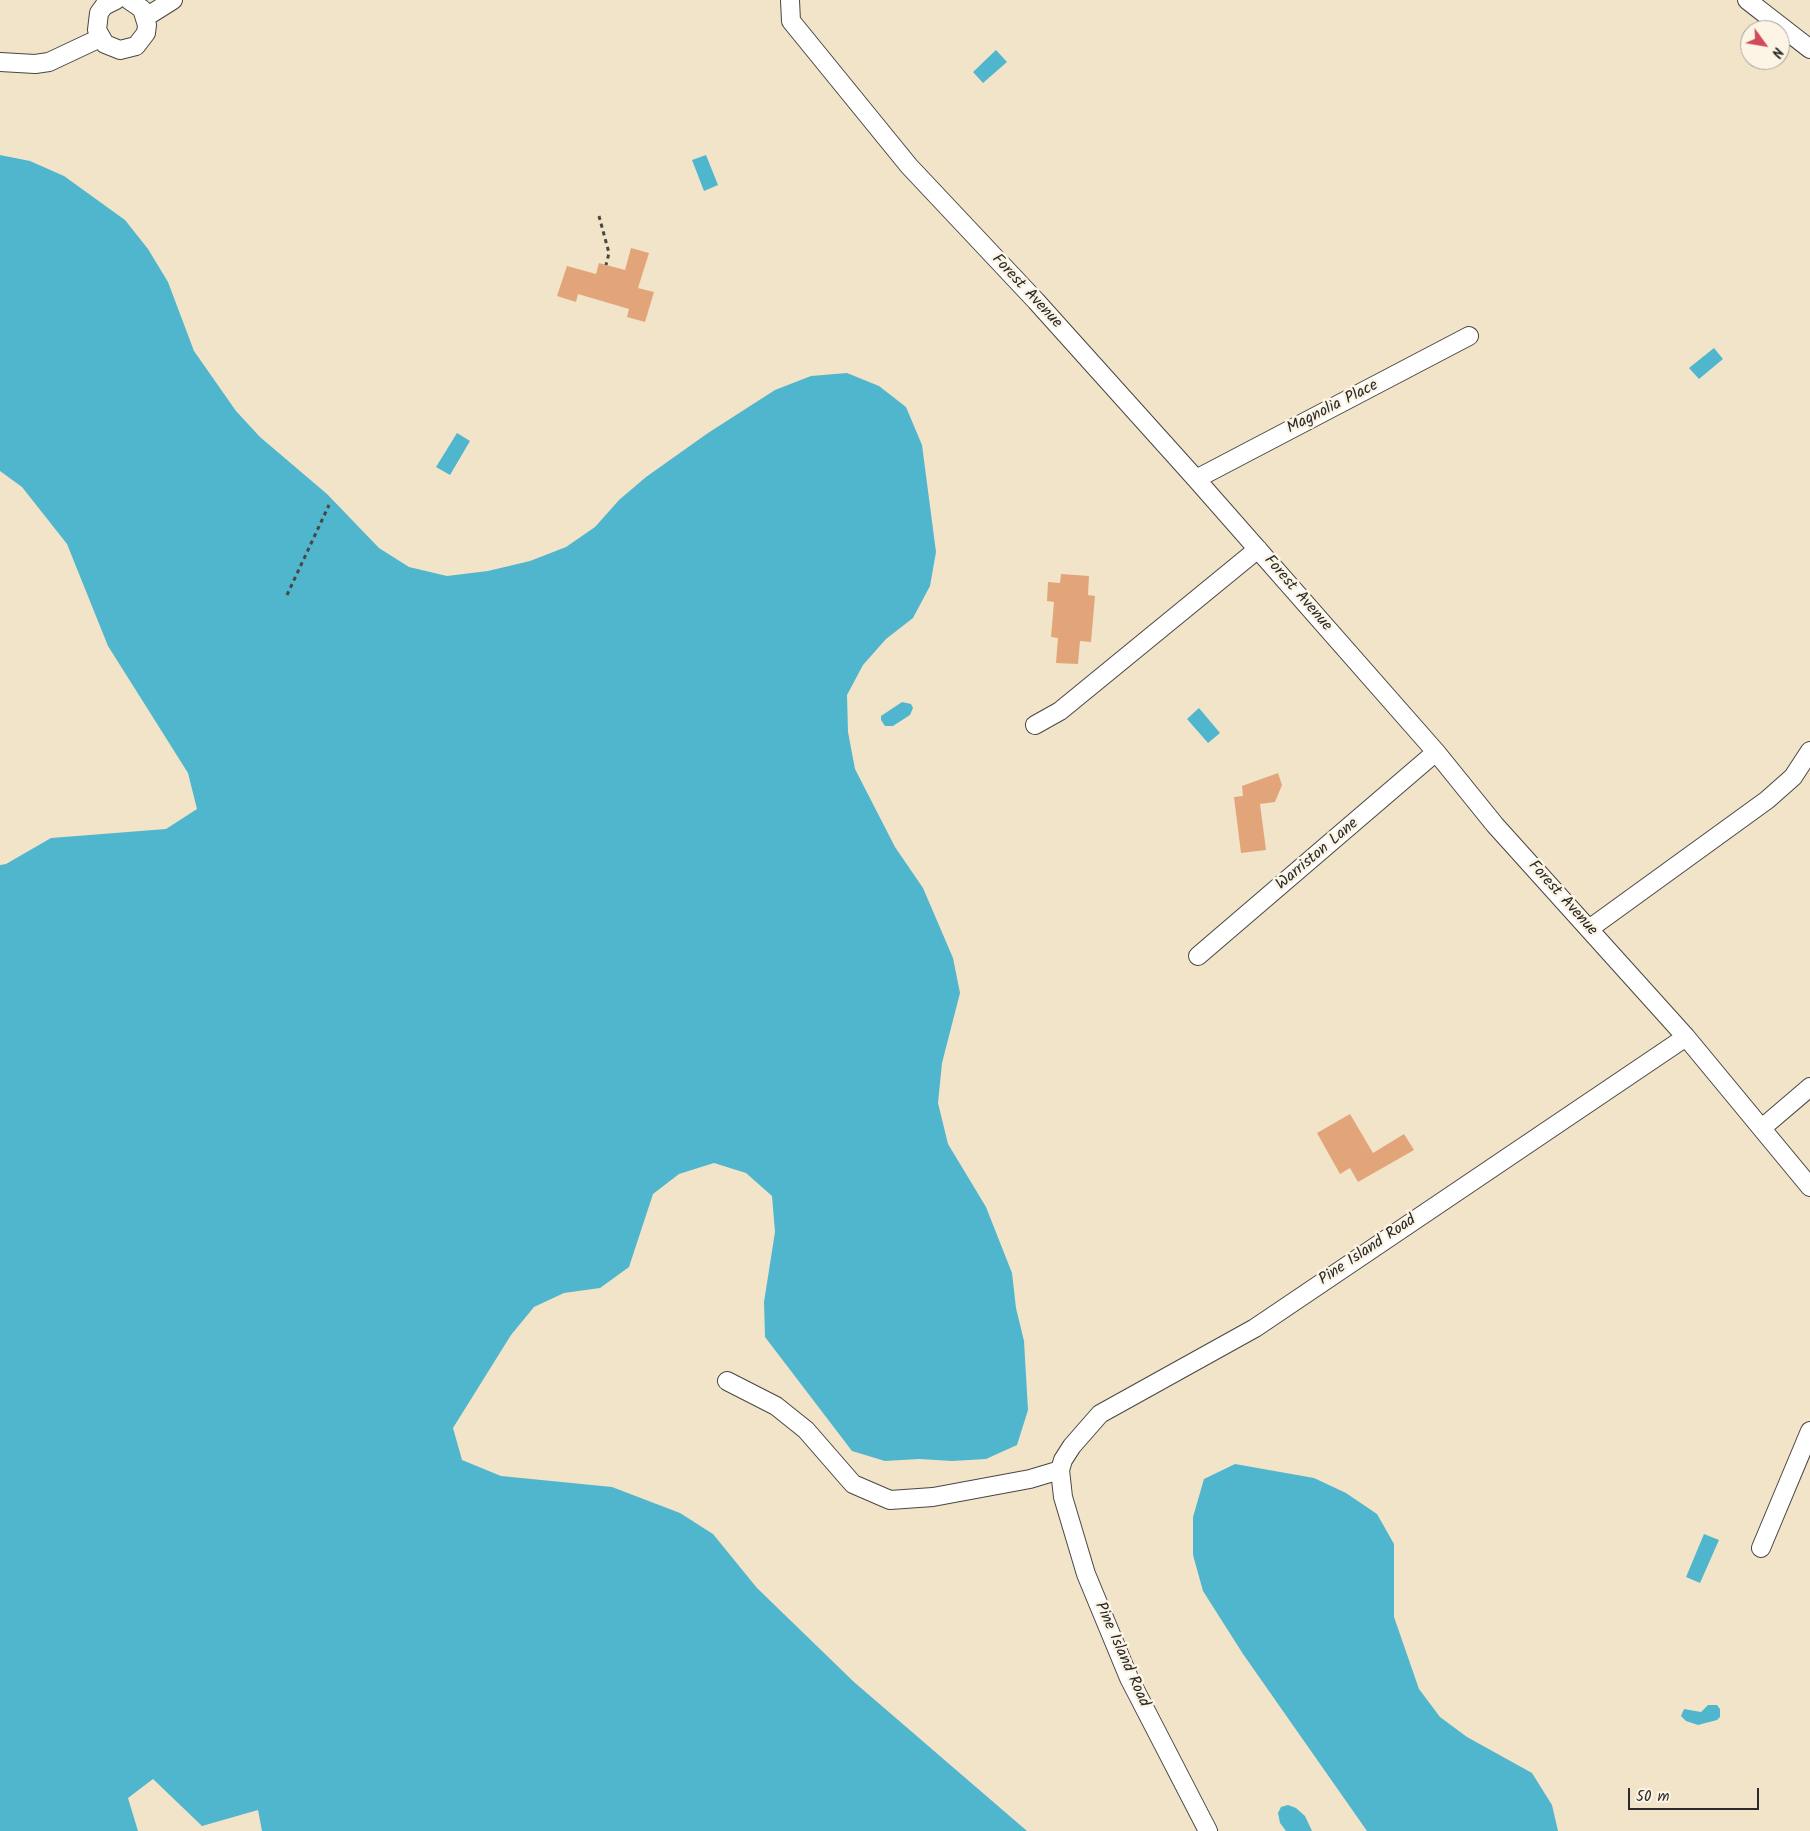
<!DOCTYPE html>
<html>
<head>
<meta charset="utf-8">
<style>
	body { margin:0 }
	#map { position:relative; width:1810px; height:1831px; overflow:hidden; background:#f2e4c8; font-family:Kalam,sans-serif }
	canvas { display:block }
	.north { position:absolute; left:1740px; top:20px; width:50px; height:50px; box-sizing:border-box; background:#fcf5e5; border:1px solid #a8a49b; border-radius:50%; rotate:122deg; font-size:14px; font-weight:700; line-height:20px; text-align:center; color:#2b2b2b }
	.north::after { content:''; display:block; margin:auto; width:18px; height:22px; background:#d1495b; clip-path:polygon(50% 0,100% 100%,50% 72%,0 100%) }
	.scale { position:absolute; left:1628px; top:1788px; width:131px; height:22px; box-sizing:border-box; border:2px solid #2b2b2b; border-top:0; padding-left:6px; font-size:15px; line-height:18px; white-space:nowrap; color:#2b2b2b; -webkit-text-stroke:4px #fcf5e5; paint-order:stroke }
</style>
</head>
<body>
<div id="map">
<canvas width="1810" height="1831"></canvas>
<div class="north">N</div>
<div class="scale">50 m</div>
</div>
<script>
const ctx = document.querySelector('canvas').getContext('2d');
ctx.lineJoin = 'round';
function paint(path, color) {
  ctx.fillStyle = color;
  ctx.fill(path, 'evenodd');
}
function shape(rows) {
  const path = new Path2D();
  for (const r of rows) {
    path.moveTo(r[0], r[1]);
    for (let i = 2; i < r.length; i += 2) path.lineTo(r[i], r[i + 1]);
  }
  return path;
}
function strokePath(path, color, width, dash) {
  ctx.strokeStyle = color;
  ctx.lineWidth = width;
  ctx.lineCap = dash ? 'butt' : 'round';
  ctx.setLineDash(dash || []);
  ctx.stroke(path);
}
function label(font, color, halo, rows, align = 'center') {
  ctx.font = font + ' Kalam,sans-serif';
  ctx.lineWidth = 5;
  ctx.setLineDash([]);
  ctx.textBaseline = 'middle';
  ctx.strokeStyle = halo;
  ctx.fillStyle = color;
  for (const [text, x, y, turn = 0] of rows) {
    ctx.save();
    ctx.translate(x, y);
    ctx.rotate((+turn || 0) * Math.PI / 180);
    ctx.textAlign = isNaN(turn) ? turn : align;
    if (halo) ctx.strokeText(text, 0, 0);
    ctx.fillText(text, 0, 0);
    ctx.restore();
  }
}
const water = shape([
	[996,50,1007,62,983,83,973,72],
	[0,155,30,161,64,176,125,220,148,249,168,282,194,351,236,411,260,437,327,494,379,548,409,567,447,576,488,571,530,561,566,547,595,527,619,500,646,477,708,433,775,390,811,376,847,373,879,386,906,407,922,445,936,552,930,586,913,618,886,639,863,665,847,695,848,732,855,769,895,847,923,888,953,958,960,993,942,1063,938,1103,948,1144,986,1207,1012,1273,1016,1308,1024,1341,1028,1410,1017,1445,986,1459,952,1461,919,1459,885,1461,852,1451,765,1337,764,1302,775,1232,772,1196,746,1173,714,1163,679,1174,653,1194,629,1267,600,1288,564,1293,534,1307,511,1335,453,1428,462,1460,501,1476,612,1487,680,1513,713,1534,757,1588,854,1682,1027,1831,262,1831,258,1810,202,1826,153,1779,128,1798,138,1831,0,1831,0,865,6,864,51,838,166,829,197,809,188,773,108,646,67,544,22,487,0,471],
	[706,155,718,185,704,191,692,160],
	[1714,348,1723,359,1699,379,1689,368],
	[457,433,470,441,450,475,436,467],
	[902,702,911,704,913,708,910,715,893,726,885,726,881,720,881,716],
	[1199,708,1220,733,1208,743,1187,719],
	[1235,1464,1314,1478,1346,1493,1377,1514,1394,1544,1394,1617,1419,1689,1440,1717,1467,1737,1532,1773,1552,1805,1558,1831,1367,1831,1243,1654,1203,1591,1193,1555,1193,1517,1204,1479],
	[1704,1534,1719,1540,1700,1583,1686,1577],
	[1708,1705,1717,1705,1720,1709,1720,1717,1717,1720,1698,1725,1686,1721,1681,1716,1684,1709,1701,1712],
	[1288,1805,1296,1808,1305,1816,1312,1831,1286,1831,1280,1823,1278,1813,1281,1807]
]);
const building = shape([
	[631,248,649,253,638,288,654,292,645,322,627,317,629,309,578,294,576,302,557,296,567,266,596,274,599,263,625,270],
	[1061,574,1089,576,1088,595,1095,596,1091,642,1080,641,1078,664,1056,663,1058,638,1051,637,1054,602,1047,601,1048,582,1060,583],
	[1278,773,1282,785,1275,802,1260,804,1266,850,1241,853,1234,797,1243,796,1242,786],
	[1350,1114,1373,1153,1404,1134,1414,1150,1358,1182,1350,1168,1340,1174,1317,1133]
]);
const path = shape([
	[599,216,609,253,606,265],
	[287,595,329,505]
]);
const minor = shape([
	[116,0,104,6,99,13,97,30,105,44,120,50,136,46,146,33,147,25,142,9,129,0],
	[790,0,791,21,909,166,1036,301,1196,479,1436,752,1495,825,1686,1037,1810,1187],
	[1747,0,1810,49],
	[146,17,173,0],
	[0,62,35,64,49,62,100,38],
	[1196,479,1469,336],
	[1035,725,1060,711,1258,549],
	[1589,929,1767,800,1793,777,1810,751],
	[1198,956,1436,752],
	[1762,1128,1810,1087],
	[727,1381,776,1406,806,1430,853,1484,890,1500,933,1497,1030,1479,1060,1470],
	[1761,1548,1810,1431],
	[1208,1831,1129,1678,1086,1574,1063,1497,1060,1470,1063,1460,1072,1446,1100,1414,1255,1328,1686,1037]
]);
const streetNames = [
	["Forest Avenue",1026,292,47],
	["Magnolia Place",1333,408,-27],
	["Forest Avenue",1297,594,49],
	["Warriston Lane",1318,855,-40],
	["Forest Avenue",1562,899,48],
	["Pine Island Road",1368,1251,-34],
	["Pine Island Road",1121,1655,66]
];
paint(water, '#50b6ce');
paint(building, '#e2a57a');
strokePath(minor, '#494743', 20);
strokePath(path, '#494743', 3, [4, 4]);
strokePath(minor, '#fff', 18);
label('16px', '#2b2b2b', '#fcf5e5', streetNames);
</script>
</body>
</html>
